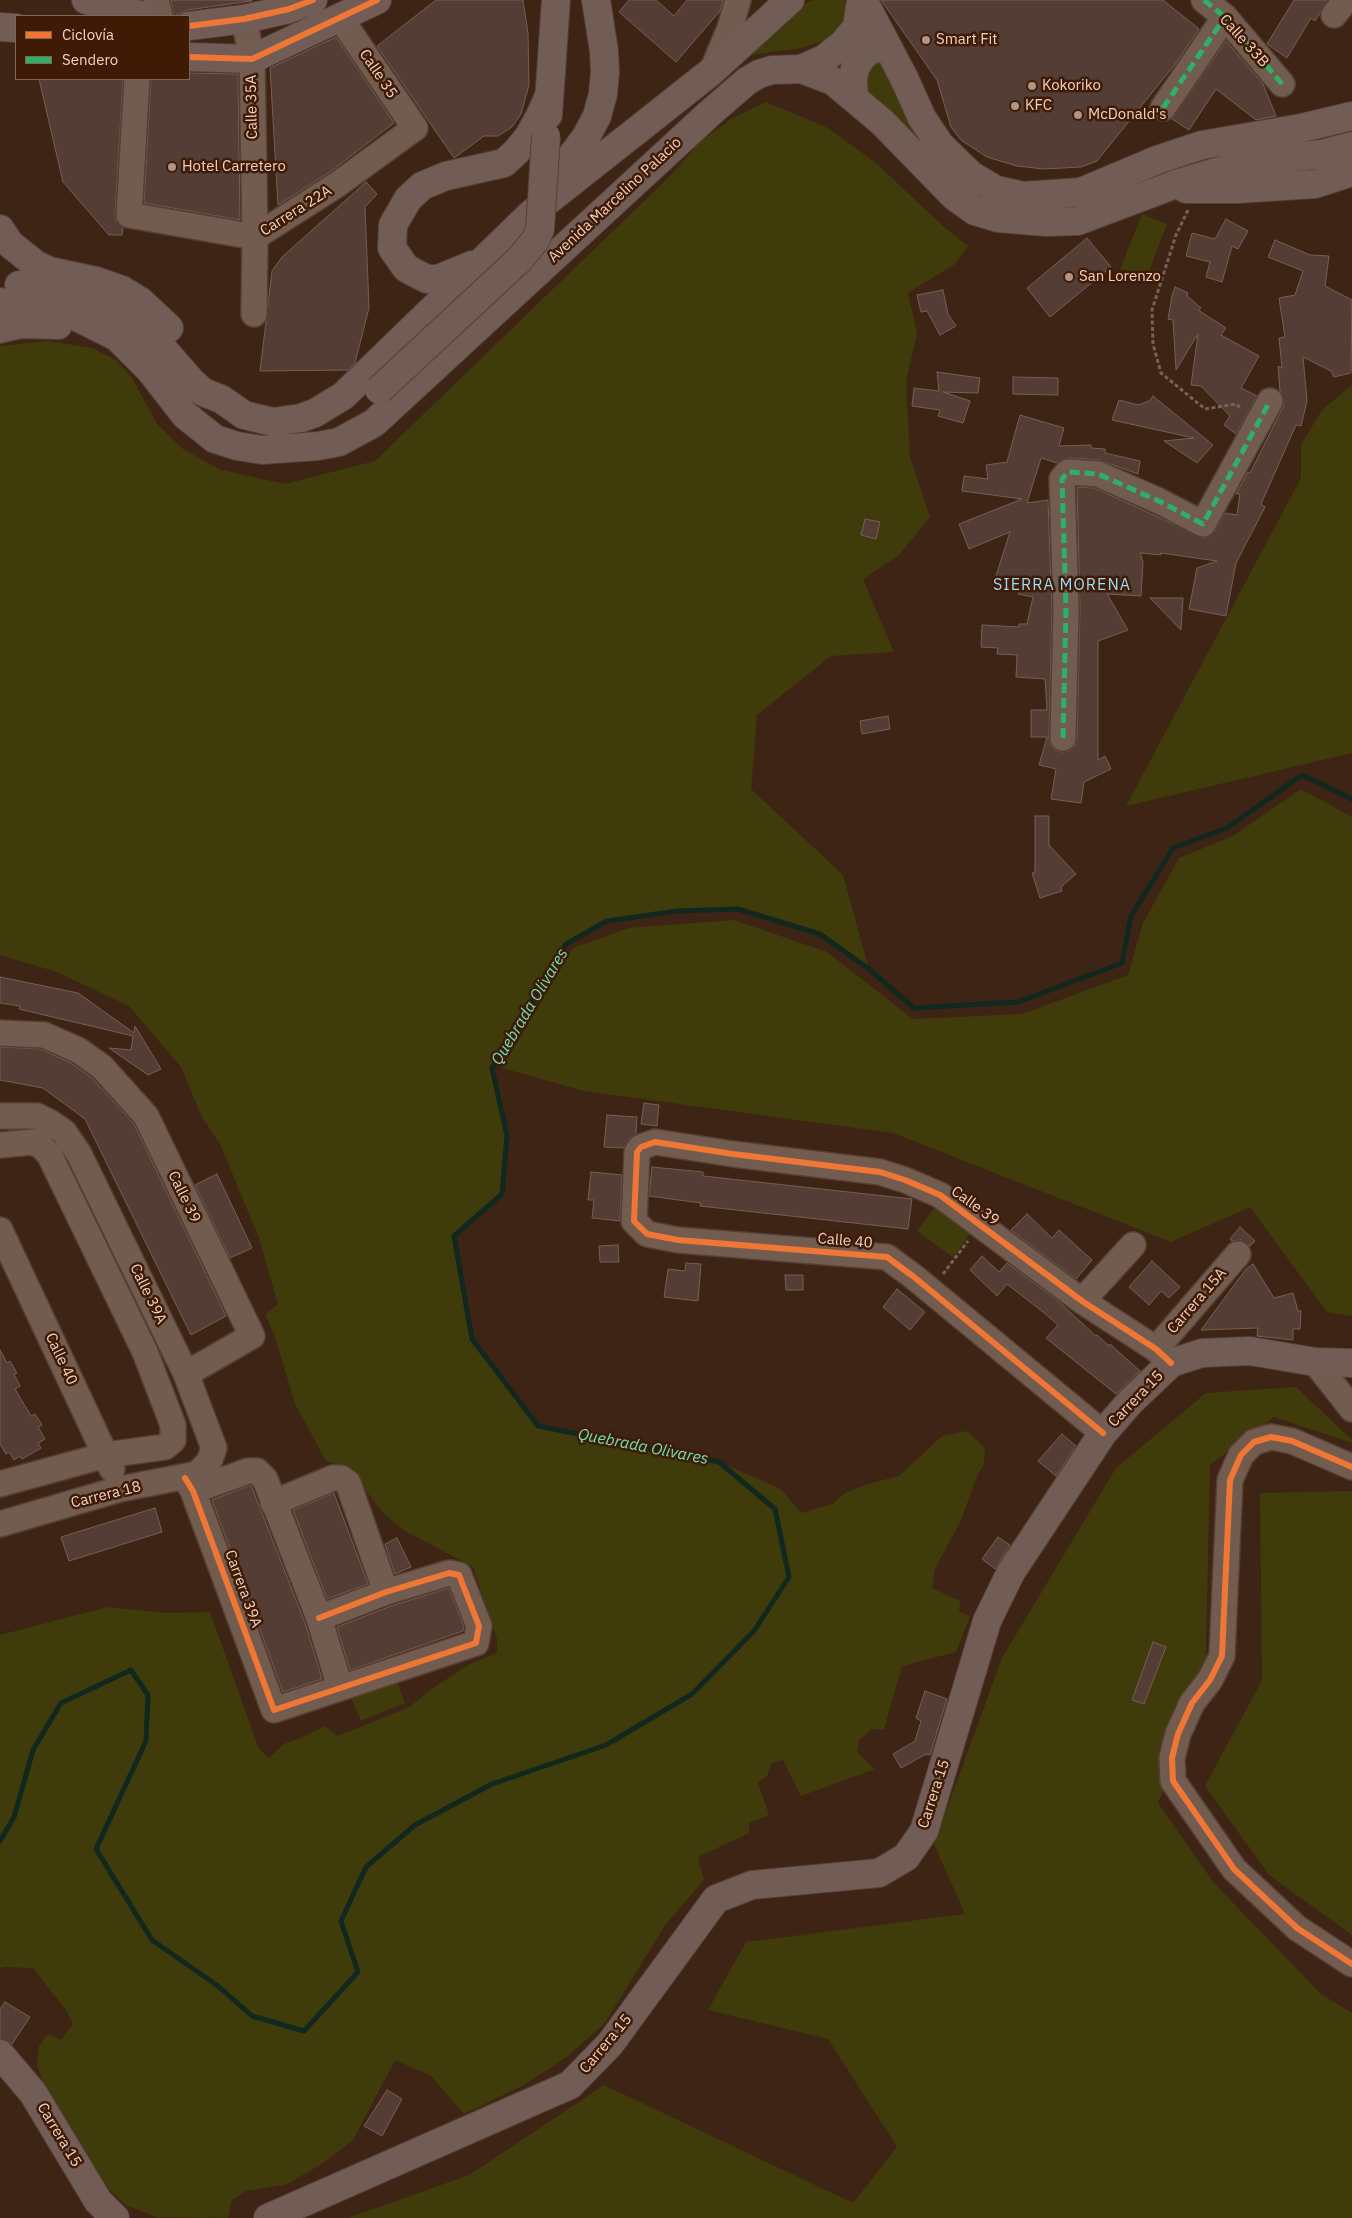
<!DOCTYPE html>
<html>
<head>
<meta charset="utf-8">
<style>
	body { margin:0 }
	#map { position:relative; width:1352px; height:2218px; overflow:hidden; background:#3e2414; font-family:"IBM Plex Sans",sans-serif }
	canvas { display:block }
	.legend { position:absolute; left:15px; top:15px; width:175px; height:65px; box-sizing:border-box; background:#3f1b05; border:1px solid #866450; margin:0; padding:6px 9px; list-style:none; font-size:15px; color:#f0d1c1 }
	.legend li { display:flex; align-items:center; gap:10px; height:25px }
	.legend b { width:25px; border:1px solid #866450 }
</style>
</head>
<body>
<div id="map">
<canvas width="1352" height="2218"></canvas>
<ul class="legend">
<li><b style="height:6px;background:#f07635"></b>Ciclovía</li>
<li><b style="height:6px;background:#2db169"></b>Sendero</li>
</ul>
</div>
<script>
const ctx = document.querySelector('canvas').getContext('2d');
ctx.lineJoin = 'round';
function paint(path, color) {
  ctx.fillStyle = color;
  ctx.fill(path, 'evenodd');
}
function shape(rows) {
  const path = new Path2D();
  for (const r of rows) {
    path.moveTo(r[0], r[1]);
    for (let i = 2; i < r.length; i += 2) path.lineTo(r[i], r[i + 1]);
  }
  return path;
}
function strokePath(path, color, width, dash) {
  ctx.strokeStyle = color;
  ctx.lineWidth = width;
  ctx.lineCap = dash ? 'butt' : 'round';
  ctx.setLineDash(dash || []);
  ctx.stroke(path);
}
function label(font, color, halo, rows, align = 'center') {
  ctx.font = font + ' "IBM Plex Sans",sans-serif';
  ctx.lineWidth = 5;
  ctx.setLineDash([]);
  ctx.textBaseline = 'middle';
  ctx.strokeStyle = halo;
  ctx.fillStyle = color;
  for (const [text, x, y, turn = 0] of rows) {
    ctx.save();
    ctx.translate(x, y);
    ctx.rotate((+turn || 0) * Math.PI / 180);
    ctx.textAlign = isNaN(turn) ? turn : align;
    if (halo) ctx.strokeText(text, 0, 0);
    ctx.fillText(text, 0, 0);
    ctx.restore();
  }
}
const green = shape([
	[813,0,845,0,847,22,838,36,802,48,750,55,789,11],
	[875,53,961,178,913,140,859,84],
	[766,102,826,127,849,143,877,164,944,227,968,246,955,264,908,293,917,333,906,381,910,457,930,517,899,555,863,579,894,652,831,656,757,715,751,789,843,875,869,969,820,934,738,909,677,911,607,921,566,944,492,1068,507,1136,502,1194,454,1236,472,1339,538,1426,719,1462,781,1489,801,1513,832,1504,845,1493,871,1483,899,1476,942,1436,967,1431,985,1448,984,1464,976,1479,961,1520,935,1569,932,1588,960,1601,959,1612,970,1616,956,1652,902,1666,884,1729,872,1729,859,1740,857,1752,875,1769,801,1796,783,1760,771,1763,767,1776,758,1783,769,1815,749,1823,749,1833,698,1857,704,1880,666,1924,605,2023,568,2056,524,2085,464,2114,431,2076,395,2060,353,2140,322,2164,287,2184,246,2191,232,2200,228,2218,157,2217,127,2206,101,2182,46,2090,37,2065,39,2046,48,2034,61,2040,73,2024,66,2010,33,1968,3,1967,0,1969,0,1635,108,1607,167,1613,210,1612,259,1749,269,1758,284,1744,305,1736,325,1726,338,1736,409,1707,433,1688,473,1662,497,1653,497,1639,473,1567,405,1531,383,1513,349,1469,326,1461,295,1404,275,1337,265,1314,278,1304,259,1238,220,1144,202,1117,181,1067,129,1006,57,972,0,955,0,346,47,341,92,348,116,360,132,378,157,424,183,449,221,470,285,484,375,461,671,175,700,142,731,119],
	[1142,214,1167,224,1146,279,1120,269],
	[1352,385,1352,753,1126,806,1301,478,1301,445,1322,410],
	[1301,789,1352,817,1352,1316,1327,1312,1250,1207,1171,1242,893,1133,584,1091,502,1068,573,948,629,928,734,920,827,952,913,1019,1022,1014,1128,975,1143,923,1179,858,1233,836],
	[935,1207,970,1234,953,1257,917,1231],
	[1296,1387,1352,1440,1352,1443,1274,1417,1210,1465,1205,1692,1158,1803,1214,1883,1321,1994,1352,2013,1352,2218,348,2218,469,2175,604,2085,853,2203,897,2147,828,2039,708,2010,746,1942,965,1914,934,1844,1002,1658,1116,1468,1206,1393],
	[1352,1491,1352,1935,1269,1875,1205,1786,1262,1680,1260,1493],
	[396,1679,405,1703,361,1721,351,1698]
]);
const stream = shape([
	[0,1841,14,1817,33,1750,61,1703,131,1670,148,1695,146,1741,96,1849,152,1940,218,1986,252,2016,304,2031,358,1972,341,1921,366,1867,415,1825,492,1784,606,1745,692,1694,754,1631,789,1577,775,1509,719,1462,538,1426,472,1339,454,1236,502,1194,507,1136,492,1068,566,944,607,921,677,911,738,909,820,934,869,969,914,1008,1018,1002,1122,963,1131,916,1173,848,1227,828,1302,775,1352,799]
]);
const building = shape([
	[171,0,252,0,252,1,187,10,174,16,171,0],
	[436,0,523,0,528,33,529,85,521,114,512,127,498,136,484,136,454,158,377,46,436,0],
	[629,0,656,0,674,16,687,0,723,0,720,11,676,62,619,12,629,0],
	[881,0,1163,0,1199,29,1176,63,1097,161,1081,167,1044,169,1017,166,987,157,961,140,951,127,937,80,881,0],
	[1294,0,1328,0,1315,21,1311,18,1287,58,1267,44,1294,0],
	[336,37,394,123,330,172,278,205,270,68,336,37],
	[1226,41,1263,84,1276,116,1256,120,1216,89,1189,130,1172,119,1226,41],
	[189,73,238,74,240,220,144,203,151,79,189,79,189,73],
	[39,79,123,79,115,214,116,221,123,227,122,235,109,235,63,182,39,79],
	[366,182,377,194,365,207,369,308,355,363,348,370,260,371,272,271,282,257,366,182],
	[1226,219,1248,231,1238,249,1232,246,1222,282,1206,277,1210,262,1186,256,1192,233,1215,239,1226,219],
	[1087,238,1111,267,1050,317,1027,288,1087,238],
	[1275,240,1310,255,1329,256,1325,286,1352,300,1351,373,1334,377,1331,371,1303,357,1307,401,1301,426,1296,425,1261,504,1265,507,1236,563,1226,616,1189,609,1197,568,1217,561,1161,553,1161,555,1140,553,1143,562,1141,596,1107,594,1128,630,1098,641,1098,760,1105,756,1111,769,1084,782,1081,803,1051,799,1056,769,1039,765,1047,737,1031,737,1031,710,1047,710,1045,679,1016,677,1017,655,997,654,998,648,981,647,982,625,1019,627,1019,624,1027,624,1033,597,1018,594,1019,584,995,579,1010,532,969,549,959,524,1022,499,962,491,964,476,988,479,986,465,1007,462,1020,415,1064,428,1059,446,1091,445,1091,448,1105,449,1105,453,1140,461,1138,474,1099,460,1069,458,1057,463,1041,458,1027,503,1048,500,1052,609,1049,738,1050,744,1055,750,1062,752,1069,751,1075,746,1077,738,1080,609,1077,487,1095,488,1203,538,1210,536,1215,531,1225,513,1237,515,1240,494,1236,494,1248,472,1250,473,1283,407,1284,400,1280,391,1278,366,1282,368,1279,338,1285,337,1279,298,1295,295,1303,271,1268,257,1275,240],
	[1175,287,1188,293,1187,296,1201,308,1198,310,1226,328,1221,335,1259,356,1241,388,1257,396,1236,434,1224,425,1230,416,1201,386,1191,385,1198,334,1176,370,1173,320,1168,319,1172,296,1175,287],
	[943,290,948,314,956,326,940,335,927,311,921,312,917,295,943,290],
	[937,372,980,378,978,393,943,392,970,401,963,423,938,416,940,410,912,406,914,388,939,391,937,372],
	[1013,377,1058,378,1058,395,1013,394,1013,377],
	[1153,396,1213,445,1197,463,1164,441,1194,438,1112,420,1119,400,1138,405,1149,401,1153,396],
	[865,519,880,522,876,539,861,535,865,519],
	[1150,598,1183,598,1181,630,1150,598],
	[888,716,890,729,862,734,860,721,888,716],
	[1035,816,1049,816,1049,845,1076,874,1061,887,1062,891,1040,898,1032,873,1035,872,1035,816],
	[0,977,78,993,134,1033,135,1026,161,1069,148,1075,109,1048,131,1050,133,1036,19,1009,20,1006,0,1003,0,977],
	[0,1047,41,1049,71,1063,92,1078,134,1124,226,1316,191,1335,85,1119,43,1088,0,1080,0,1047],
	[644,1103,659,1105,657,1126,641,1124,644,1103],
	[607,1115,637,1117,636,1134,630,1138,624,1148,604,1147,607,1115],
	[652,1167,703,1172,703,1176,912,1199,908,1229,700,1206,701,1203,649,1196,652,1167],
	[591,1172,622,1175,620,1221,592,1218,594,1200,588,1200,591,1172],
	[217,1174,252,1248,230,1258,195,1185,217,1174],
	[1027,1214,1052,1238,1059,1230,1092,1260,1076,1279,1011,1230,1027,1214],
	[1240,1227,1255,1241,1250,1246,1241,1240,1232,1241,1230,1239,1240,1227],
	[618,1245,619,1262,600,1262,599,1246,618,1245],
	[982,1256,999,1272,1007,1263,1057,1300,1096,1336,1097,1335,1109,1346,1110,1344,1140,1371,1116,1394,1046,1338,1058,1325,1043,1312,1007,1284,997,1296,970,1270,982,1256],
	[1152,1261,1180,1287,1169,1298,1161,1291,1149,1305,1129,1287,1152,1261],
	[686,1263,701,1264,698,1301,664,1297,668,1269,685,1271,686,1263],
	[1253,1264,1274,1298,1293,1293,1298,1311,1301,1311,1300,1329,1293,1329,1293,1340,1257,1336,1258,1328,1201,1330,1246,1269,1253,1264],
	[785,1275,803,1275,803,1290,786,1290,785,1275],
	[897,1289,925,1312,910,1330,883,1307,897,1289],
	[0,1350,7,1363,10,1361,17,1373,14,1374,20,1386,15,1389,31,1416,35,1414,42,1425,38,1427,45,1439,38,1443,41,1448,22,1459,20,1456,14,1460,9,1452,6,1454,0,1444,0,1350],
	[1062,1434,1076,1446,1056,1476,1038,1461,1062,1434],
	[251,1485,305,1623,322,1679,283,1692,212,1500,251,1485],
	[334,1493,368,1584,327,1599,293,1510,334,1493],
	[155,1508,162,1532,69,1561,61,1537,155,1508],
	[998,1537,1010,1545,995,1569,982,1559,998,1537],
	[397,1538,411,1567,395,1574,385,1544,397,1538],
	[449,1588,464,1627,463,1631,350,1670,337,1627,391,1606,449,1588],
	[1153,1642,1166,1647,1144,1704,1132,1700,1153,1642],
	[925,1691,947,1699,930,1755,926,1754,901,1768,893,1754,915,1741,921,1721,916,1718,925,1691],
	[5,2002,30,2017,12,2044,0,2039,0,2009,5,2002],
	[387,2090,402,2099,382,2136,364,2126,387,2090]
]);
const path = shape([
	[1188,210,1176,235,1152,310,1153,344,1161,373,1205,409,1236,404,1242,409],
	[943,1274,968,1241]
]);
const minor = shape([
	[156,0,160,16],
	[1204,0,1225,17,1282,84],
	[1334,15,1346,0],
	[244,19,252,59,255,237,254,314],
	[712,71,730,28,738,0],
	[137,79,129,215,255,237,338,184,415,128,341,19],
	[1163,108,1225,17],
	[1063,738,1066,609,1062,479,1068,472,1098,474,1159,501,1203,524,1270,401],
	[0,1033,44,1035,78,1050,102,1067,146,1116,252,1336,186,1374],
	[0,1116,37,1116,51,1123,64,1132,79,1154,186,1374,214,1448,209,1462,197,1474,120,1489,0,1524],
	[0,1145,33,1142,41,1146,49,1154,145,1352,173,1425,173,1440,165,1447,106,1455,0,1484],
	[0,1230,112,1469],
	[1082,1301,1133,1245],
	[1156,1349,1238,1254],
	[1315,1362,1352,1409],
	[1103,1433,914,1277,887,1257,678,1240,647,1234,634,1221,637,1152,641,1147,655,1142,733,1154,880,1172,905,1180,940,1195,1082,1301,1156,1349,1171,1363],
	[1352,1467,1292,1441,1271,1437,1254,1442,1241,1455,1230,1480,1222,1656,1210,1680,1192,1703,1178,1734,1172,1758,1173,1781,1234,1869,1297,1928,1352,1964],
	[185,1478,193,1491,274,1710,476,1643,479,1626,459,1575,449,1573,386,1592,319,1618],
	[193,1491,248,1471,257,1471,265,1479,319,1618,340,1687],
	[273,1503,333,1478,341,1478,348,1483,386,1592]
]);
const major = shape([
	[86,0,143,16],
	[863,0,904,78,922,118,940,145,971,175,996,190,1023,196,1081,192,1157,160,1202,145,1301,128,1352,116],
	[189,26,244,19,289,9,313,0],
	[0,27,16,28],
	[189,57,252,59,377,0],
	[801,69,824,59,843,44,857,27,861,0],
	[854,98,853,80,855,68,862,57,872,48,889,49],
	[548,115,556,0],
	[550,185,586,137,597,116,603,94,605,72,604,51,596,0],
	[1186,189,1237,189,1315,184,1352,172],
	[0,229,10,244,35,264,49,271,96,281,122,290,140,301,169,328],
	[472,265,438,279,427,279,417,274,406,268,392,248,393,225,408,199,422,186,446,176,504,163,517,151,529,136,540,116,549,96],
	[19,285,88,299,118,311,134,320,157,342,191,381,203,392,221,399,244,415,273,422,301,418,315,413,343,396,531,214,712,71,790,0],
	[0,302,71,314,117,337,150,370,185,415,215,439,237,446,262,450,318,446,339,442,374,423,710,113,747,81,759,74,772,70,801,69,833,81,882,122,954,196,975,211,998,218,1046,222,1078,221,1176,184,1250,162,1322,154,1352,146],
	[0,329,21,324,58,325],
	[0,2054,33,2093,98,2201,115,2218],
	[268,2218,570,2085,610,2044,716,1899,752,1885,879,1873,906,1857,924,1831,987,1621,1011,1572,1103,1433,1131,1401,1171,1363,1202,1353,1250,1351,1315,1362,1352,1363]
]);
const majorBridge = shape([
	[379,390,520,259,536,239,540,229,546,136]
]);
const quiet = shape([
	[1204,0,1225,17,1282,84],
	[1163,108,1225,17],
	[1063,738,1066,609,1062,479,1068,472,1098,474,1159,501,1203,524,1270,401]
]);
const cycleway = shape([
	[189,26,244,19,289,9,313,0],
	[189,57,252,59,377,0],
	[1103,1433,914,1277,887,1257,678,1240,647,1234,634,1221,637,1152,641,1147,655,1142,733,1154,880,1172,905,1180,940,1195,1082,1301,1156,1349,1171,1363],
	[1352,1467,1292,1441,1271,1437,1254,1442,1241,1455,1230,1480,1222,1656,1210,1680,1192,1703,1178,1734,1172,1758,1173,1781,1234,1869,1297,1928,1352,1964],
	[185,1478,193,1491,274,1710,476,1643,479,1626,459,1575,449,1573,386,1592,319,1618]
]);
const markers = [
	[926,40,5,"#b29484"],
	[1032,86,5,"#b29484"],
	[1015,106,5,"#b29484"],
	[1078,115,5,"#b29484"],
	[172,167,5,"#b29484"],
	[1069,277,5,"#b29484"]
];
const poiNames = [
	["Smart Fit",936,40],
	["Kokoriko",1042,86],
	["KFC",1025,106],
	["McDonald's",1088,115],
	["Hotel Carretero",182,167],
	["San Lorenzo",1079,277]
];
const streetNames = [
	["Calle 33B",1244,41,48],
	["Calle 35",378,74,56],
	["Calle 35A",252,107,-91],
	["Avenida Marcelino Palacio",615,200,-43],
	["Carrera 22A",296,211,-32],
	["Calle 39",184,1197,64],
	["Calle 39",975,1206,36],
	["Calle 40",845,1241,5],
	["Calle 39A",148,1294,64],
	["Carrera 15A",1197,1301,-49],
	["Calle 40",61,1359,65],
	["Carrera 15",1136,1399,-46],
	["Carrera 18",106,1495,-14],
	["Carrera 39A",243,1589,70],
	["Carrera 15",934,1794,-72],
	["Carrera 15",606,2044,-50],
	["Carrera 15",59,2135,59]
];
const neighbourhoodNames = [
	["SIERRA MORENA",1062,585]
];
const waterNames = [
	["Quebrada Olivares",530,1007,-59],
	["Quebrada Olivares",643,1447,11]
];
paint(green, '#403b0a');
strokePath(stream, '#11281e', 5);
paint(building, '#543d34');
strokePath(building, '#775f55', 1);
strokePath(minor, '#553f34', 28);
strokePath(major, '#553f34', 30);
strokePath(path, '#746257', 3, [4, 2.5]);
strokePath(minor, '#725c50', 25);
strokePath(major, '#715d56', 28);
strokePath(majorBridge, '#553f34', 30, []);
strokePath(majorBridge, '#715d56', 28);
strokePath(quiet, '#2db169', 5, [10, 5]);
strokePath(cycleway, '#f07635', 6);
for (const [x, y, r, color] of markers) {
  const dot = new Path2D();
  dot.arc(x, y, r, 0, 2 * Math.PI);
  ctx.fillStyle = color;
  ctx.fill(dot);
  strokePath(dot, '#3f1b05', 2);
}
label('15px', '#f0d1c1', '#3f1b05', poiNames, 'left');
label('15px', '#f0d1c1', '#3f1b05', streetNames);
ctx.letterSpacing = '1px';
label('16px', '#98dbfa', '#3f1b05', neighbourhoodNames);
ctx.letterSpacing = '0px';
label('italic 16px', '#6ae2bb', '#3f1b05', waterNames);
</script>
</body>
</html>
